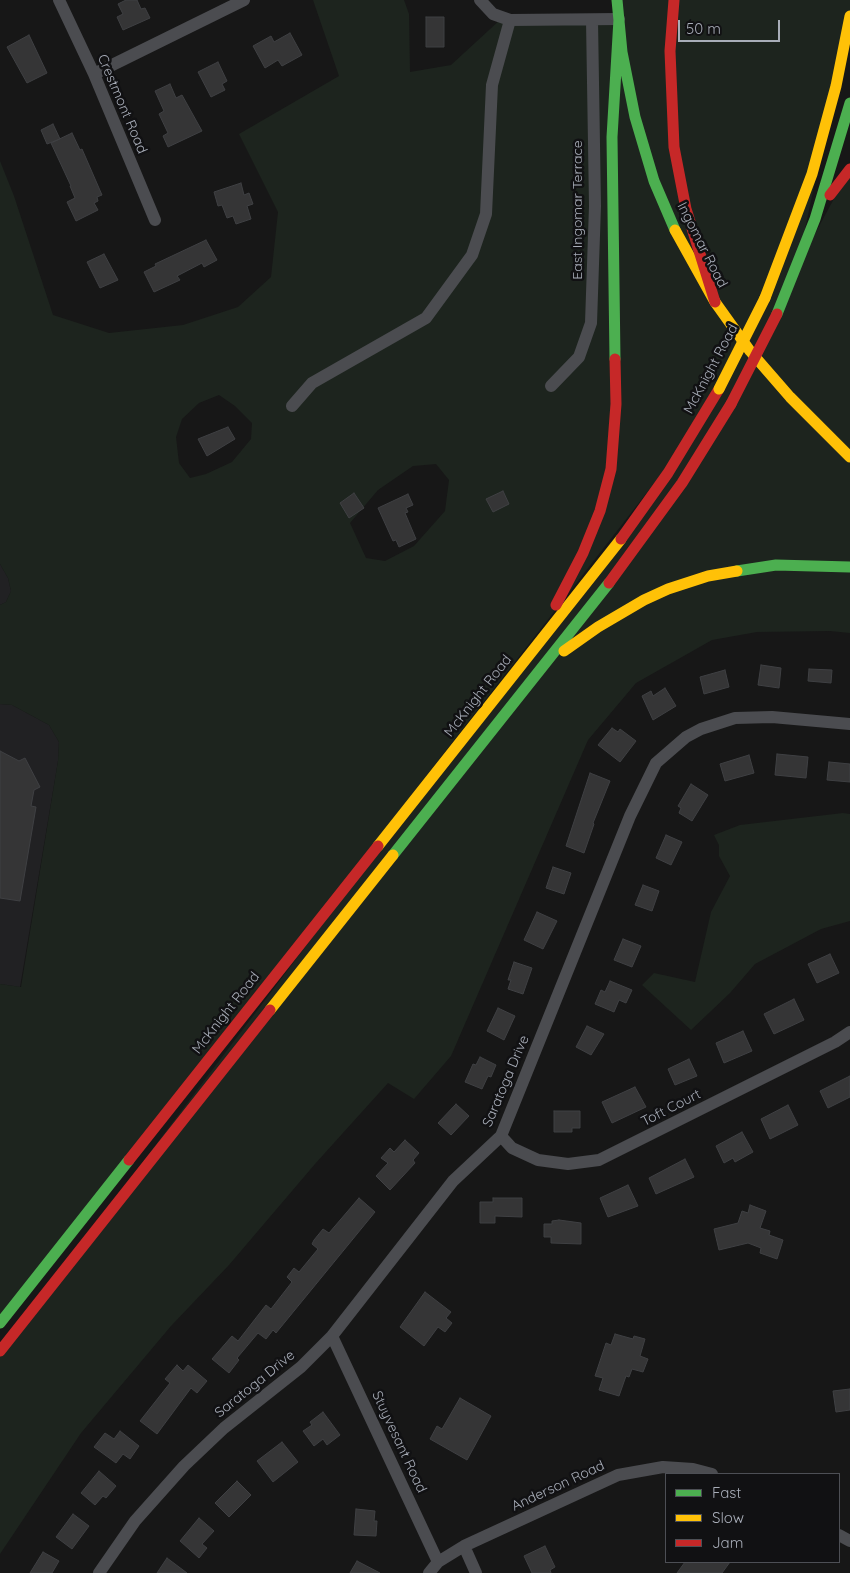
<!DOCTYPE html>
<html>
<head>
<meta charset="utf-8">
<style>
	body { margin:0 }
	#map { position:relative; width:850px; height:1573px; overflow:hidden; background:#171717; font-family:Quicksand,sans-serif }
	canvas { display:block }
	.legend { position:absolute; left:665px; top:1473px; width:175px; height:90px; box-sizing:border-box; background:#111113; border:1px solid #4d4f55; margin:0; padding:6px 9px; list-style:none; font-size:15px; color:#a8adb8 }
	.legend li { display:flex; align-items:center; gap:10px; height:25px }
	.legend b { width:25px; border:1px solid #4d4f55 }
	.scale { position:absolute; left:678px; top:20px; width:102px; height:22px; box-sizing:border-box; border:2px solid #a8adb8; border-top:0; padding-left:6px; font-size:15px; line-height:18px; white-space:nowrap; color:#a8adb8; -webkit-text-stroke:4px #111113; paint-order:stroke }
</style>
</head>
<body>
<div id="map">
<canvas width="850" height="1573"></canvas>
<ul class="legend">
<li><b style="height:6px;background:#4caf50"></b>Fast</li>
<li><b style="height:6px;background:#ffc107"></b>Slow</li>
<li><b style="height:6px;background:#c62828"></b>Jam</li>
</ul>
<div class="scale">50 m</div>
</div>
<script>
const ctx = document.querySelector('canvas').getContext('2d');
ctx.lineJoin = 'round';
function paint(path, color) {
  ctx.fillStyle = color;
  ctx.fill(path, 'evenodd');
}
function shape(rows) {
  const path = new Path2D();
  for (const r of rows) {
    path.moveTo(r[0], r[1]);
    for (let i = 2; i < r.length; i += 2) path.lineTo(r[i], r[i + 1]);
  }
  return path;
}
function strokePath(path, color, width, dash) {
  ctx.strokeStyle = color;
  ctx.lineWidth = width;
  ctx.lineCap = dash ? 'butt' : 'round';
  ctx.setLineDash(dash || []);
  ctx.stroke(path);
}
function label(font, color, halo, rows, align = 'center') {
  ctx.font = font + ' Quicksand,sans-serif';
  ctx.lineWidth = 5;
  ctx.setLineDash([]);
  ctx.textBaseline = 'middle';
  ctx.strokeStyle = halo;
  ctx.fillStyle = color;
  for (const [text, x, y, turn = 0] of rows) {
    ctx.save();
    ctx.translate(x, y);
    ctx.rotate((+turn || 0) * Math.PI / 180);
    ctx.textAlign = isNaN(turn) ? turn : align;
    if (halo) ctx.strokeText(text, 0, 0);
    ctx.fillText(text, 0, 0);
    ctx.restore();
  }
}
const built = shape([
	[0,564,8,578,11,591,6,602,0,605],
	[0,704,12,705,49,725,59,742,58,761,20,987,0,984]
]);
const green = shape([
	[313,0,404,0,409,14,410,72,451,65,501,19,618,19,617,0,850,0,850,16,797,267,850,169,850,633,830,631,757,632,712,640,636,683,588,740,451,1056,414,1099,388,1083,315,1164,229,1265,171,1326,81,1433,0,1554,0,1351,694,432,0,1323,0,984,21,987,58,761,59,742,49,725,12,705,0,704,0,605,6,602,11,591,8,578,0,564,0,161,14,196,53,315,109,333,183,325,238,307,271,277,278,212,239,134,339,76],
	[219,395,235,406,252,423,251,439,232,462,206,474,190,478,179,463,176,437,182,419,199,403],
	[436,464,449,480,445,511,414,546,385,561,366,558,350,523,378,490,413,466],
	[843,813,850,814,850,921,821,929,755,964,730,993,691,1030,642,985,654,973,695,982,711,912,730,876,719,856,719,845,714,835,740,825]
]);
const building = shape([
	[126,0,137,0,141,9,145,8,150,18,123,30,117,17,123,14,118,4,126,0],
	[426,17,444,17,444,47,426,47,426,17],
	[290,33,302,55,282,66,278,60,265,68,253,46,271,36,274,42,290,33],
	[29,35,47,73,27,83,7,47,29,35],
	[218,62,227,81,222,84,225,90,211,97,198,72,218,62],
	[170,84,176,98,182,95,202,131,168,147,163,136,168,133,159,114,164,111,155,91,170,84],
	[53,124,60,139,47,144,41,130,53,124],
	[72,133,80,150,82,149,102,195,97,197,98,201,94,203,98,210,76,221,67,202,75,198,70,186,71,186,51,143,72,133],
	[241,183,244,195,249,193,253,204,247,206,251,219,236,224,233,216,227,218,222,205,218,206,214,192,241,183],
	[206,240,217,260,204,267,202,263,177,276,180,280,154,292,144,272,156,266,155,264,206,240],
	[104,254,118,280,100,288,87,262,104,254],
	[228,427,235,439,207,456,198,439,228,427],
	[503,491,509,504,493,512,486,499,503,491],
	[354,493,364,508,349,518,340,503,354,493],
	[408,494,413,505,406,508,408,512,405,513,416,539,399,547,396,540,393,541,378,508,408,494],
	[761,665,781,668,779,688,758,685,761,665],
	[809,669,832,670,831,683,808,681,809,669],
	[725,670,729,687,704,694,700,677,725,670],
	[665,688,676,706,653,720,642,696,651,691,653,696,665,688],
	[612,728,618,732,620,729,636,741,620,762,598,745,612,728],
	[0,751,19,761,25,758,40,787,34,790,31,806,36,807,20,901,0,898,0,751],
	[777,754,808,757,806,778,775,775,777,754],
	[749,755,754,773,725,781,720,764,749,755],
	[829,762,850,764,850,782,827,780,829,762],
	[590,773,610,781,593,823,594,824,584,853,566,846,590,773],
	[691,784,708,795,692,821,679,813,681,808,678,806,691,784],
	[666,835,682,842,671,865,656,858,666,835],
	[553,867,571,873,564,894,546,888,553,867],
	[643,885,659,891,652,911,635,905,643,885],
	[537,912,557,921,543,949,524,940,537,912],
	[623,939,641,946,632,967,614,960,623,939],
	[830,954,839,973,817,983,808,964,830,954],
	[514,962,532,968,523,994,508,989,511,980,508,980,514,962],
	[610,981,632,990,626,1003,619,1000,614,1012,595,1004,601,990,605,992,610,981],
	[794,999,804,1020,774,1034,764,1014,794,999],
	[498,1008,515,1016,504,1040,487,1031,498,1008],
	[587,1026,604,1034,591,1055,576,1047,587,1026],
	[743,1031,752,1051,724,1063,716,1043,743,1031],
	[480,1057,496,1065,491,1077,488,1076,482,1089,465,1082,473,1064,476,1065,480,1057],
	[689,1059,697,1076,675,1085,668,1069,689,1059],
	[850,1076,850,1097,828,1108,820,1091,850,1076],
	[635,1087,646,1107,612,1123,602,1102,635,1087],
	[456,1104,469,1116,451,1135,438,1123,456,1104],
	[788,1105,798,1125,770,1139,761,1119,788,1105],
	[554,1111,580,1111,580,1128,572,1128,572,1132,554,1132,554,1111],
	[742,1132,753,1152,735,1162,733,1158,724,1163,716,1146,742,1132],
	[405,1140,419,1153,413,1160,415,1163,390,1190,376,1176,388,1163,381,1158,390,1148,394,1152,405,1140],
	[685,1159,694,1177,656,1194,649,1178,685,1159],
	[628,1185,638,1206,608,1217,600,1198,628,1185],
	[359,1198,375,1212,276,1333,273,1330,266,1339,258,1333,237,1358,239,1360,229,1373,212,1359,232,1336,238,1341,266,1305,271,1309,292,1282,287,1277,294,1268,299,1272,318,1249,312,1244,314,1240,323,1229,329,1233,359,1198],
	[493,1198,522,1198,522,1217,495,1216,495,1223,480,1223,480,1202,493,1202,493,1198],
	[750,1205,766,1211,760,1228,770,1231,769,1235,783,1240,777,1259,760,1253,761,1248,748,1243,719,1250,714,1229,738,1223,742,1211,748,1213,750,1205],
	[559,1220,581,1223,581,1244,551,1243,551,1237,544,1237,544,1224,552,1224,552,1221,559,1220],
	[425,1292,451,1312,446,1318,452,1323,445,1332,438,1327,424,1346,400,1327,425,1292],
	[615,1334,633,1339,634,1336,645,1339,640,1356,648,1359,643,1372,632,1369,629,1377,626,1376,619,1396,599,1390,603,1378,595,1376,606,1343,611,1345,615,1334],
	[177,1365,183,1371,188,1365,207,1381,197,1393,191,1388,157,1434,140,1421,170,1383,165,1379,177,1365],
	[850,1389,850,1410,836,1412,833,1391,850,1389],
	[460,1398,491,1416,467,1460,430,1439,437,1426,442,1429,460,1398],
	[323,1412,340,1435,327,1445,323,1439,314,1446,303,1431,312,1425,310,1422,323,1412],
	[120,1431,139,1446,130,1459,123,1454,116,1463,94,1447,105,1433,114,1439,120,1431],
	[282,1442,298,1462,273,1482,257,1461,282,1442],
	[99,1471,116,1486,106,1498,103,1496,95,1505,81,1493,99,1471],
	[237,1481,251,1495,229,1517,215,1503,237,1481],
	[356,1509,375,1511,374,1521,377,1521,376,1536,354,1535,356,1509],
	[73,1514,89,1526,72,1549,56,1537,73,1514],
	[199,1518,214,1531,202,1544,207,1548,199,1558,180,1541,199,1518],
	[545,1546,555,1567,550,1570,551,1573,532,1573,524,1556,545,1546],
	[43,1552,59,1561,52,1573,30,1573,43,1552],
	[167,1558,187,1573,157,1573,167,1558],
	[357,1561,380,1573,350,1573,357,1561],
	[685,1562,730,1562,722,1573,677,1573,685,1562]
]);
const street = shape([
	[59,0,94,74,155,220],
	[480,0,493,14,510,20,619,19],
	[94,74,244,0],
	[551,386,579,357,591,323,595,206,592,20],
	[292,406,312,383,426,318,472,255,486,214,492,85,510,20],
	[501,1136,512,1148,538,1160,568,1164,599,1160,835,1042,850,1032],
	[332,1336,438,1562],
	[839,1535,850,1541],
	[464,1546,476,1573],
	[99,1573,135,1521,184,1466,224,1428,301,1367,332,1336,453,1181,501,1136,630,816,656,763,686,737,701,729,735,718,772,717,850,724],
	[429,1573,438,1562,464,1546,618,1475,663,1467,693,1469,712,1474]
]);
const fast = shape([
	[617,0,622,52,635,117,654,181,675,230],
	[777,314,815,219,850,103],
	[615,359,612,137,619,19],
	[737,571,776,565,850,567],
	[393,855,609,583],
	[0,1323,129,1160]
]);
const slow = shape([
	[675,230,715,302,750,351,790,397,850,457],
	[765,298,812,174,836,86,850,16],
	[564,651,598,627,644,600,668,589,708,576,737,571],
	[378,846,621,539],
	[270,1010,393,855]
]);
const jam = shape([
	[674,0,670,51,674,147,686,209,715,302],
	[830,195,850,169],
	[621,539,668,473,719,389],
	[609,583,682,483,731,404],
	[556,605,583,553,600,511,611,469,616,404,615,359],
	[129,1160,378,846],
	[0,1351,270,1010]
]);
const slowBridge = shape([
	[719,389,765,298]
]);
const jamBridge = shape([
	[731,404,777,314]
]);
const streetNames = [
	["Crestmont Road",122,104,67],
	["East Ingomar Terrace",578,210,-90],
	["Ingomar Road",702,245,63],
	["McKnight Road",711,369,-62],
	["McKnight Road",478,696,-52],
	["McKnight Road",226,1013,-52],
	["Saratoga Drive",506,1081,-67],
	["Toft Court",671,1108,-27],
	["Saratoga Drive",255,1384,-39],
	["Stuyvesant Road",399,1442,65],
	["Anderson Road",558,1486,-25]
];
paint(built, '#212123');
paint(green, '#1d241e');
paint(building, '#353536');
strokePath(building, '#3f4043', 1);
strokePath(street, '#4b4c50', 12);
strokePath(fast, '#4caf50', 11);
strokePath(slow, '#ffc107', 11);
strokePath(jam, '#c62828', 11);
strokePath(slowBridge, '#ffc107', 11);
strokePath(jamBridge, '#c62828', 11);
label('14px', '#a8adb8', '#111113', streetNames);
</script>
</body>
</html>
